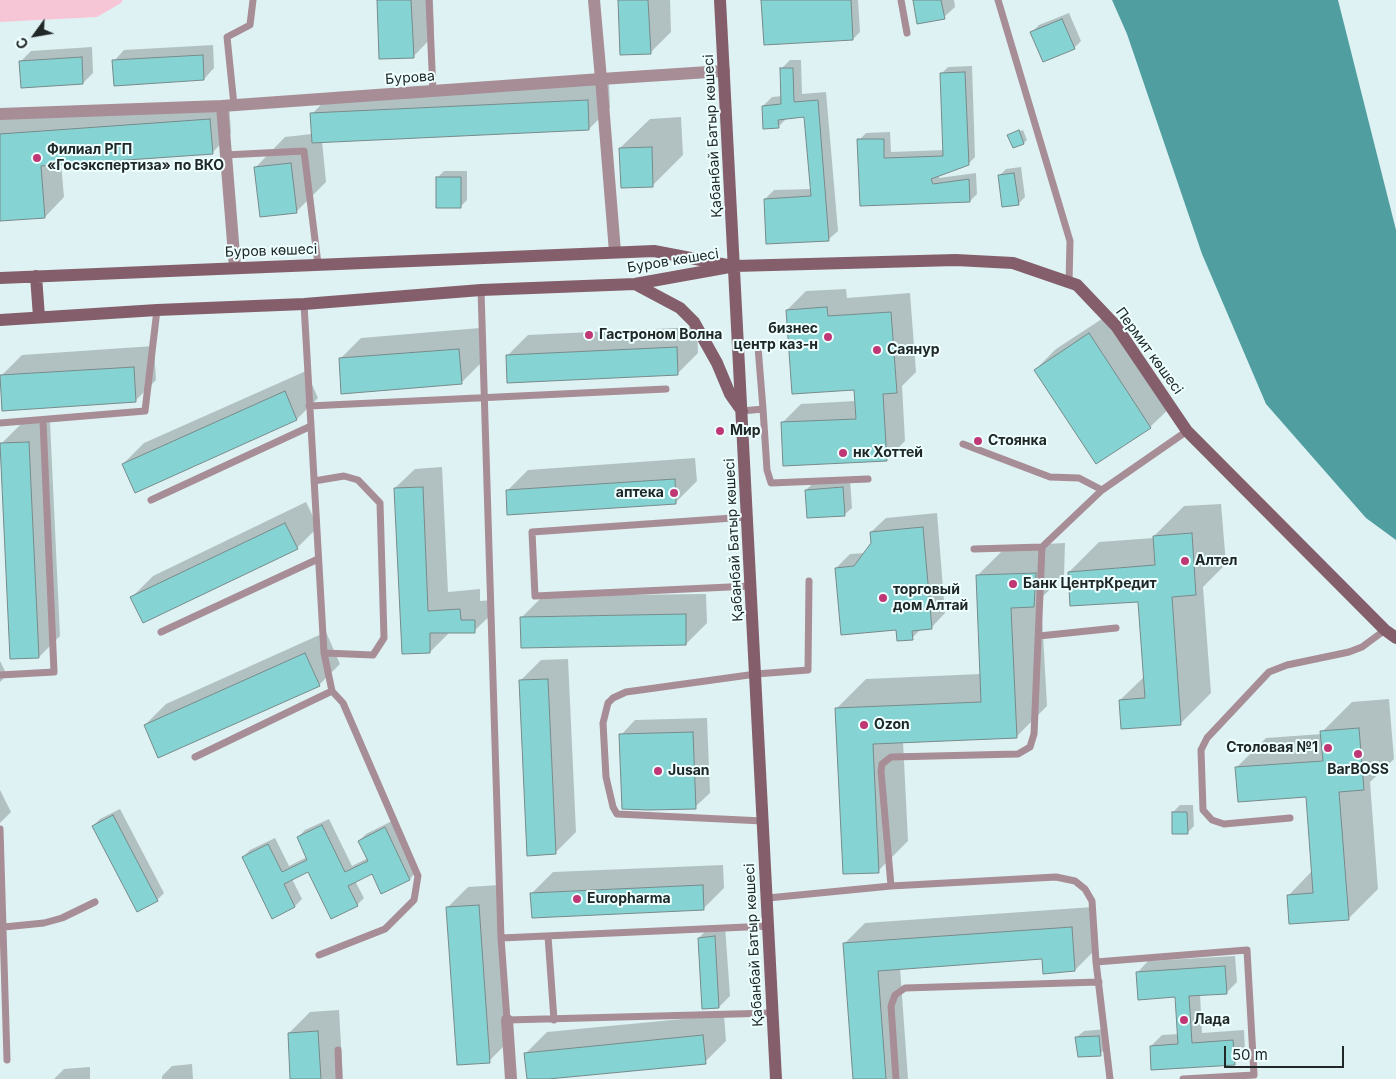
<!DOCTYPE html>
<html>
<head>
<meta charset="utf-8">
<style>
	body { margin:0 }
	#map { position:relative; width:1396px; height:1079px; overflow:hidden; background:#def2f3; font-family:Inter,sans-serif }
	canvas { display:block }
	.north { position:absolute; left:10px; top:10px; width:50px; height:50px; -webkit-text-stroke:4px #eff; paint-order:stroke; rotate:238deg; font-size:14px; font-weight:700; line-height:20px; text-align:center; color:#202727 }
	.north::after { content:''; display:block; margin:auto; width:18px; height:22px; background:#202727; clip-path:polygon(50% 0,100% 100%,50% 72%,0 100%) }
	.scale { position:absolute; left:1224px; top:1046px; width:120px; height:22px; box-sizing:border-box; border:2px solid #202727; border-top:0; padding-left:6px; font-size:15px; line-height:18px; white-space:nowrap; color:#202727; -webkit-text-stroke:4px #eff; paint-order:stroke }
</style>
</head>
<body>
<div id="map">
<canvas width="1396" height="1079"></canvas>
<div class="north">С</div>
<div class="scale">50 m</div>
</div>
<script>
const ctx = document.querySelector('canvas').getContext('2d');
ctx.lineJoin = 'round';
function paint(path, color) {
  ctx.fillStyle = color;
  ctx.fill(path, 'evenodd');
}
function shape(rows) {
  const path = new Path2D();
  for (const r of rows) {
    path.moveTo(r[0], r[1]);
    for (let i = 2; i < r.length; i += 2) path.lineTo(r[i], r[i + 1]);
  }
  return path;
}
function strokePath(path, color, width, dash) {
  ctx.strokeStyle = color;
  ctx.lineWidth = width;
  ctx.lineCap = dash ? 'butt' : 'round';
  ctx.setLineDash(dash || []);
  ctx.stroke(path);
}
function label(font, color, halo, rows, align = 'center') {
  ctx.font = font + ' Inter,sans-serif';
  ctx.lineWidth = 4;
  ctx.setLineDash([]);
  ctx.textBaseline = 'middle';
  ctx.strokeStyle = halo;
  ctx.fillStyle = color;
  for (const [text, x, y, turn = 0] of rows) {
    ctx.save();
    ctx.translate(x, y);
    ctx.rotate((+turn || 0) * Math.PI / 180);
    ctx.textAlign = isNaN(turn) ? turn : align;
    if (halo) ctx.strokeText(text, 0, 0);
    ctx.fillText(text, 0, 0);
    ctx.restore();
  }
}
const green = shape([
	[0,0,123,0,121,3,97,17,0,22]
]);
const water = shape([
	[1112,0,1338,0,1396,230,1396,540,1366,518,1266,404,1202,254,1127,34]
]);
const shadow = shape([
	[378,0,433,0,434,35,413,57],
	[619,0,670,0,671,32,650,53],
	[763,0,858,0,860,32,853,39],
	[914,0,954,0,955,7,944,17],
	[1069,13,1081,41,1074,48,1032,32,1039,25],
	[213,45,214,68,204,79,114,61,124,50],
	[92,47,93,73,83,83,20,62,31,51],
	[790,60,801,60,802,94,826,92,838,231,829,239,765,199,774,190,811,189,806,116,787,118,778,127,763,106,772,97,782,96,781,69],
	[972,66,975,157,968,164,939,175,939,178,976,173,977,194,970,201,861,205,859,140,866,133,890,132,891,152,944,150,941,74,948,67],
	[609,80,610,108,589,129,322,141,326,182,296,212,256,167,285,137,312,134,312,114,333,92],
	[229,101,231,133,212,153,61,163,64,197,45,217,0,220,0,116],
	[681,117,683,155,653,185,620,148,650,119],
	[1023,130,1027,140,1024,143,1009,135],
	[1021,167,1025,197,1018,204,999,176,1006,169],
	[444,171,467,171,467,200,461,206,437,178],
	[846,289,847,298,910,293,916,372,902,386,905,441,886,460,782,423,801,404,856,401,855,388,787,310,806,291],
	[1111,313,1172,406,1150,427,1096,463,1035,370,1056,349],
	[697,327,698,353,677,374,507,356,528,335],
	[480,328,482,362,461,383,340,359,361,338],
	[154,346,156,380,135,401,1,376,22,355],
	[306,371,318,398,297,419,123,464,144,443],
	[50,422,60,636,39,657,1,444,22,423],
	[695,458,697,481,676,502,507,491,528,470],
	[442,467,448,592,480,589,480,601,494,600,494,612,474,631,450,632,430,652,395,488,415,469],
	[850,480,852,508,845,514,806,490,813,483],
	[306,502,318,527,297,548,132,597,153,576],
	[1221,504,1226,564,1203,587,1211,693,1181,723,1120,700,1145,676,1139,600,1069,572,1099,542,1154,538,1154,536,1184,506],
	[937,513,945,613,931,628,922,628,912,638,897,629,836,568,850,554,866,553,872,544,871,532,886,518],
	[1065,543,1064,576,1041,598,1047,706,1017,736,903,741,908,841,878,871,836,709,866,679,981,674,977,576,1007,546],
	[706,594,707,623,686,644,522,617,543,596],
	[326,632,340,664,319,685,145,725,166,704],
	[568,659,576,832,555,853,520,681,541,660],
	[0,661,7,675,0,682],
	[1389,699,1394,759,1370,782,1378,889,1348,919,1288,896,1312,871,1307,796,1236,768,1266,738,1322,734,1322,732,1352,702],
	[707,718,710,793,695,807,621,735,635,720],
	[0,790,11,812,0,823],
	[1180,805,1193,805,1194,826,1187,833,1173,812],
	[120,809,164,893,157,900,93,826,100,819],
	[329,819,352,866,368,858,359,841,366,834,392,821,416,872,410,879,382,892,372,872,355,881,364,898,357,905,309,871,292,879,302,899,295,906,272,917,243,857,250,850,275,838,289,866,307,857,298,837,305,830],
	[723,865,724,888,703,909,532,893,553,872],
	[499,885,510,1040,489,1061,447,908,468,887],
	[1093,907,1096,949,1075,970,1043,958,900,968,908,1079,854,1079,844,944,865,923],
	[725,926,730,996,719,1007,703,1008,699,938,709,927],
	[1235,956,1237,982,1226,993,1200,994,1202,1033,1244,1030,1245,1053,1234,1064,1151,1046,1162,1035,1179,1034,1176,996,1138,972,1148,961],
	[339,1010,343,1079,291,1079,289,1033,310,1012],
	[724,1015,726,1041,705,1062,528,1079,526,1053,547,1032],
	[1106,1029,1107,1047,1100,1054,1077,1037,1084,1031],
	[192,1064,193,1079,162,1079,162,1076,172,1066],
	[90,1067,90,1079,54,1079,64,1069]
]);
const building = shape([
	[377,0,411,0,414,58,379,59,377,0],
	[618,0,648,0,651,54,620,55,618,0],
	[761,0,851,0,853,40,764,45,761,0],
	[913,0,941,0,945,19,917,24,913,0],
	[1062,19,1075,49,1043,62,1030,32,1062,19],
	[203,55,204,80,114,86,112,60,203,55],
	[82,57,83,84,21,88,19,61,82,57],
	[780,68,793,68,794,102,818,100,829,241,766,244,764,199,811,196,804,117,778,120,779,128,763,129,762,106,781,104,780,68],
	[965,72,969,165,931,179,933,184,969,179,970,202,860,206,857,139,884,139,884,158,943,156,940,73,965,72],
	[588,100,589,130,312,143,310,113,588,100],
	[210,119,213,154,41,166,45,218,0,221,0,134,210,119],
	[1019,130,1024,144,1013,148,1007,135,1019,130],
	[652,147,653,187,621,188,619,148,652,147],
	[291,163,297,213,260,217,254,167,291,163],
	[1014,173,1019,205,1002,207,998,175,1014,173],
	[436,177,461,177,461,208,436,208,436,177],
	[827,307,828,316,891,312,897,393,883,394,887,461,783,466,781,422,856,419,854,390,792,394,786,310,827,307],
	[1089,333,1151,428,1096,464,1034,370,1089,333],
	[677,347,678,375,507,383,506,355,677,347],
	[459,349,462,384,341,394,339,358,459,349],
	[134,367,136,402,2,411,0,375,134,367],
	[285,391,297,420,135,493,122,464,285,391],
	[29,442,39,658,10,659,0,443,29,442],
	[675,479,676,504,507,515,506,490,675,479],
	[423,487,428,611,460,609,461,620,475,620,475,633,430,633,430,653,402,654,394,488,423,487],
	[843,487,845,516,807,518,805,490,843,487],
	[285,523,298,549,143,623,130,597,285,523],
	[923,527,932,629,912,631,913,640,897,641,896,630,841,635,835,568,854,566,871,543,870,532,923,527],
	[1192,533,1196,595,1172,597,1181,725,1121,729,1119,700,1145,698,1138,602,1070,606,1068,572,1155,565,1153,536,1192,533],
	[1036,573,1034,607,1011,608,1017,738,873,744,879,873,843,874,835,708,981,702,976,575,1036,573],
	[686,614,686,645,521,648,520,617,686,614],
	[305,653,320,686,158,758,144,725,305,653],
	[548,679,556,854,527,856,519,680,548,679],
	[1359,728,1364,790,1339,792,1349,920,1289,924,1287,895,1313,893,1306,797,1238,802,1235,767,1323,761,1320,731,1359,728],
	[693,732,696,809,648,810,622,809,619,734,693,732],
	[1172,812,1187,812,1188,834,1172,834,1172,812],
	[113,815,158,901,137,912,92,826,113,815],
	[322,825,345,872,368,861,358,841,385,827,410,880,381,894,372,874,348,886,358,906,331,919,308,872,284,884,295,907,272,919,242,857,268,844,282,872,307,860,297,837,322,825],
	[703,885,704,910,532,918,530,893,703,885],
	[479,905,490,1063,457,1065,446,907,479,905],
	[1072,927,1075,971,1043,974,1042,959,878,971,886,1079,853,1079,843,943,1072,927],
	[715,936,719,1008,702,1009,698,938,715,936],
	[1225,966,1227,994,1189,996,1192,1043,1233,1040,1235,1065,1151,1070,1150,1046,1178,1044,1175,997,1138,1000,1136,972,1225,966],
	[318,1031,321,1079,290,1079,288,1033,318,1031],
	[703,1035,706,1064,548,1079,527,1079,524,1053,703,1035],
	[1099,1036,1101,1056,1078,1057,1075,1037,1099,1036]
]);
const service = shape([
	[429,0,433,92],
	[901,0,907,33],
	[998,0,1070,241,1069,282],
	[234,105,227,37,250,25,253,0],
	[225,155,304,151,318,264],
	[481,290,501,938,507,1020,772,1013],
	[304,304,324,653,332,691,343,703,418,876,414,900,385,929,319,955],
	[758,347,763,409],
	[309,406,666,389],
	[742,411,763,409,767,470,771,483,868,479],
	[0,423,145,411,157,310],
	[963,444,1050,477,1079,478,1102,490],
	[314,481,344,476,358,480,380,503,384,638,373,655,324,653],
	[151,500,311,426],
	[747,517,532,532,535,596,751,586],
	[974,549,1042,547],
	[161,632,318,559],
	[1039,636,1116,628],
	[0,675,54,672,43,421],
	[195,757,332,691],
	[1290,818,1224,824,1212,820,1203,810,1201,750,1207,738,1269,672,1287,665,1349,652,1362,647,1385,630],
	[763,821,617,814,613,807,606,777,603,723,608,703,613,698,626,692,756,674,808,670,809,581],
	[0,829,7,1060],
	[891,886,881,771,882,764,891,757,1018,754,1030,747,1034,734,1042,547,1102,490,1187,431],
	[768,898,891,886,1056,877,1075,881,1085,889,1092,901,1096,962,1110,1079],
	[4,927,44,923,62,918,95,902],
	[548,936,554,1020],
	[501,938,769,926],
	[1096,962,1247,950,1254,1075,1183,1079],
	[338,1050,339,1079],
	[896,1079,891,1006,895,995,905,988,1099,982]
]);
const minor = shape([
	[0,114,222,106],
	[615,252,601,79,724,71],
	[235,267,222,106,601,79,594,0],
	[507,1020,511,1079]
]);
const secondary = shape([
	[720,0,776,1079],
	[36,276,39,317],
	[0,278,654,251,727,265],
	[635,284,680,308,694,322,717,363,730,394,742,411],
	[0,320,157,310,304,304,481,290,635,284,735,266,956,260,1013,263,1077,285,1116,326,1187,431,1385,630,1396,638]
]);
const markers = [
	[37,158,5,"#bf3775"],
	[589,335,5,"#bf3775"],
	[828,337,5,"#bf3775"],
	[877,350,5,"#bf3775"],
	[720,431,5,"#bf3775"],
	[978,441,5,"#bf3775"],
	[843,453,5,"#bf3775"],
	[674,493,5,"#bf3775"],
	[1185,561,5,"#bf3775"],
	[1013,584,5,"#bf3775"],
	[883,598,5,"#bf3775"],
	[864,725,5,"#bf3775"],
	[1328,748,5,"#bf3775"],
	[1358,754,5,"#bf3775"],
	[658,771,5,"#bf3775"],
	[577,899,5,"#bf3775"],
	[1184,1020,5,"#bf3775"]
];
const streetNames = [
	["Бурова",410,78,-4],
	["Қабанбай Батыр көшесі",713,136,-93],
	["Буров көшесі",271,251,-2],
	["Буров көшесі",673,261,-9],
	["Пермит көшесі",1149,351,54],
	["Қабанбай Батыр көшесі",734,540,-93],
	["Қабанбай Батыр көшесі",754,945,-93]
];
const poiNames = [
	["Филиал РГП",47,150],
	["«Госэкспертиза» по ВКО",47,166],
	["бизнес",818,329,"right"],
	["центр каз-н",818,345,"right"],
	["Гастроном Волна",599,335],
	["Саянур",887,350],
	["Мир",730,431],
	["Стоянка",988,441],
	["нк Хоттей",853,453],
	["аптека",664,493,"right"],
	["Алтел",1195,561],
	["Банк ЦентрКредит",1023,584],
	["торговый",893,590],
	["дом Алтай",893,606],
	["Ozon",874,725],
	["Столовая №1",1318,748,"right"],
	["BarBOSS",1358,770,"center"],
	["Jusan",668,771],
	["Europharma",587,899],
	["Лада",1194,1020]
];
paint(green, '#f7c6d6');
paint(water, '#519ea0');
paint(shadow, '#0003');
paint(building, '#86d3d4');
strokePath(building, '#778a8a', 1);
strokePath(service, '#a78d95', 7);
strokePath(minor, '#a78d95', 12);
strokePath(secondary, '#845f6b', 12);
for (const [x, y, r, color] of markers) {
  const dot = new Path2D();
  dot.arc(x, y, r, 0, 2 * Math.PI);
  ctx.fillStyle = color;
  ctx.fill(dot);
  strokePath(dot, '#eff', 2);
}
label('14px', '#202727', '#eff', streetNames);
label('bold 14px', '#202727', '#eff', poiNames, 'left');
</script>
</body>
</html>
